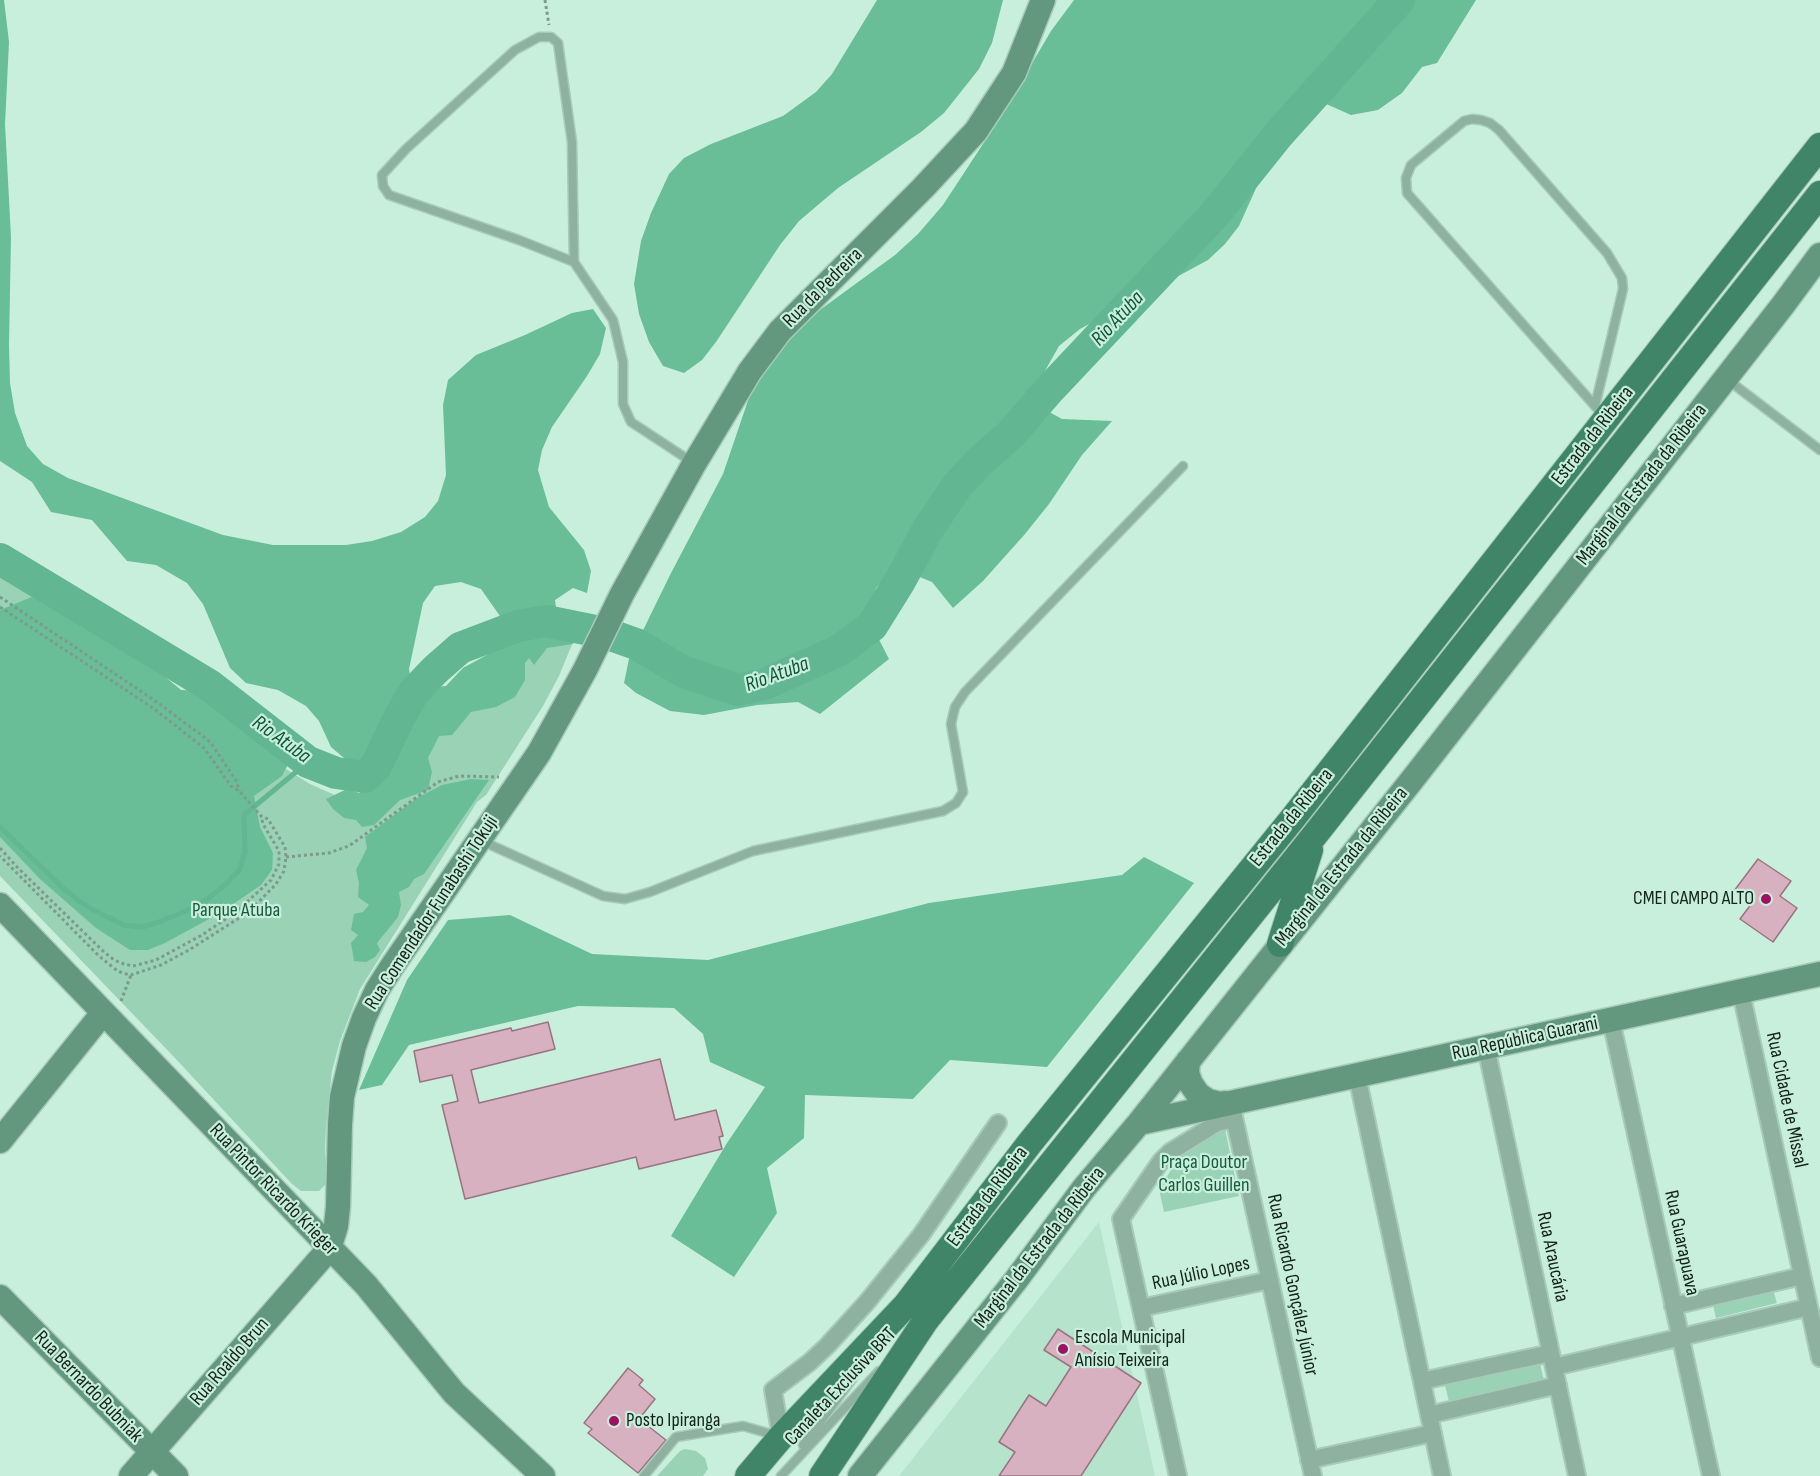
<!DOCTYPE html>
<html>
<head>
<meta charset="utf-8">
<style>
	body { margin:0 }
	canvas { display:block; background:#c8efdb }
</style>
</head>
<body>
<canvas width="1820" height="1476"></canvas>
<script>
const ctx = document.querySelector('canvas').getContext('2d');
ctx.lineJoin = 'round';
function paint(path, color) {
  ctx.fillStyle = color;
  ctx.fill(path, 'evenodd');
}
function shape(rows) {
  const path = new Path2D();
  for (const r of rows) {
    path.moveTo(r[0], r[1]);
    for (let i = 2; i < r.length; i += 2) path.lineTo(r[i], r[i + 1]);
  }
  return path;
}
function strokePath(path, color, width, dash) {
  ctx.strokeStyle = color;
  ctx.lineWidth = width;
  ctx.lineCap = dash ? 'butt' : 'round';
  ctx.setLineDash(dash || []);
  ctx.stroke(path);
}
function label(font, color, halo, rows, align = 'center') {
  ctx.font = font + ' "Sofia Sans Condensed",sans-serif';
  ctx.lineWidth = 4.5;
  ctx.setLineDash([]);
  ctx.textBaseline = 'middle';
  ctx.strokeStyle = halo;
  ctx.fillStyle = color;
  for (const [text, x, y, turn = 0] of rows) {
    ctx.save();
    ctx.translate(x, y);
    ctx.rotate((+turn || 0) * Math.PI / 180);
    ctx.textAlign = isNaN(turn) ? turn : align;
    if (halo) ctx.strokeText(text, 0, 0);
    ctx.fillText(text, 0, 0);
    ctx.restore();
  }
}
const built = shape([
	[1099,1222,1155,1476,899,1476]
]);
const green = shape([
	[0,576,135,655,143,652,159,660,158,668,164,676,181,690,200,691,206,703,215,697,229,707,227,717,255,735,279,746,289,762,286,769,310,784,335,795,347,789,359,793,373,784,432,688,446,686,463,668,487,656,571,631,575,637,559,676,543,706,486,795,477,802,360,989,340,1041,332,1071,326,1126,325,1150,327,1174,326,1184,319,1191,301,1191,292,1184,175,1058,0,876],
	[1225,1129,1239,1196,1164,1212,1159,1189,1181,1154],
	[1773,1290,1777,1303,1716,1318,1713,1305],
	[1539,1359,1545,1385,1450,1406,1444,1381],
	[685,1449,696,1451,705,1458,708,1469,703,1476,657,1476,680,1451]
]);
const forest = shape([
	[0,0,4,0,9,42,5,124,11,237,9,345,10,383,15,413,27,446,43,464,68,478,223,535,273,545,346,545,372,541,401,532,425,517,438,501,446,475,443,405,448,380,476,355,525,335,572,313,593,309,606,328,600,354,587,376,552,427,542,450,538,470,549,507,584,550,591,571,587,593,573,588,555,600,559,629,571,631,575,637,573,644,547,648,534,665,529,658,525,663,525,680,515,697,496,707,471,712,452,735,439,736,428,758,432,772,428,790,400,800,374,825,362,827,356,820,344,818,333,809,326,799,347,789,359,793,365,789,355,786,351,764,331,747,319,721,306,706,278,690,246,683,230,668,203,604,187,583,156,565,127,561,92,520,51,512,32,482,0,461],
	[461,582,481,589,516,639,463,668,446,686,432,688,421,696,412,686,409,669,423,603,435,586],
	[877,0,1003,0,992,43,979,69,944,113,921,132,838,188,799,221,780,245,716,342,702,360,684,373,663,366,649,342,639,314,634,284,641,241,651,213,669,174,684,158,711,144,783,116,816,92,832,74],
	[1074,0,1476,0,1437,63,1422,67,1402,93,1378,110,1351,115,1315,99,1288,106,1270,126,1257,186,1239,226,1225,244,1208,260,1080,329,1059,346,1037,385,1040,407,1062,419,1112,421,1082,455,1049,504,1025,534,983,581,953,608,932,582,917,576,885,579,876,588,870,622,889,659,820,714,798,702,757,705,704,715,670,711,636,693,624,683,629,659,670,575,723,474,756,377,778,344,813,315,895,255,918,234,943,205,998,121,1051,31],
	[34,596,135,655,143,652,159,660,158,668,164,676,181,690,200,691,206,703,215,697,229,707,227,717,255,735,279,746,289,762,282,776,254,796,260,827,273,853,272,870,261,885,220,913,165,943,148,950,130,950,96,928,40,879,0,837,0,610],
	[471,779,489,780,424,874,414,879,409,887,399,892,401,905,398,917,377,943,380,950,375,957,366,962,354,961,351,943,358,935,351,930,354,914,363,912,369,905,358,897,359,883,356,870,367,848,365,837,417,798,442,785],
	[1144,857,1194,883,1047,1067,950,1060,913,1099,805,1095,804,1138,767,1168,777,1213,734,1277,671,1236,727,1143,765,1087,710,1062,703,1034,674,1008,578,1006,409,1045,382,1085,359,1090,407,980,448,920,510,915,592,954,708,960,929,903,1122,875]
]);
const stream = shape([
	[0,827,63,888,79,901,93,910,124,925,142,927,159,922,193,908,209,898,226,884,240,869,245,852,244,815,308,762]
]);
const river = shape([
	[0,559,209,685,308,762,336,773,365,777,376,766,399,718,414,692,435,670,460,648,518,626,546,621,605,633,636,644,684,672,738,690,765,684,840,650,872,626,900,581,928,529,957,486,978,463,1011,434,1048,391,1214,215,1278,135,1399,0]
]);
const building = shape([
	[1758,859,1791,881,1780,896,1797,908,1773,942,1740,919,1752,903,1734,891,1758,859],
	[548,1022,555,1049,471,1070,479,1103,660,1059,675,1120,716,1110,723,1136,719,1137,722,1149,639,1169,636,1157,465,1199,442,1105,458,1101,452,1075,420,1082,414,1051,511,1028,512,1031,548,1022],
	[1058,1329,1141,1383,1081,1476,999,1476,1015,1452,999,1442,1011,1423,1029,1395,1046,1406,1071,1367,1044,1350,1058,1329],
	[628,1368,643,1380,639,1385,655,1399,639,1419,666,1440,638,1473,588,1433,592,1429,584,1423,628,1368]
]);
const path = shape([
	[545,0,549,25],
	[0,597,154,700,204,737,211,743,237,782,239,791],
	[0,607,153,708,204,748,231,786,239,791,261,816,268,819,285,847,286,857,284,871,276,884,250,911,189,950,161,965,131,975,122,973,115,969,99,956,0,856],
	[0,848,17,867,104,952,114,960,124,964,133,966,156,960,202,935,236,912,271,880,279,864,279,851,263,824,261,816],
	[286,857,329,853,349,846,438,782,459,776,499,777],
	[121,1001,131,975]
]);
const lane = shape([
	[574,262,519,240,389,195,383,186,382,175,406,149,515,50,539,37,551,37,558,43,572,142,574,262,613,320,623,362,623,404,631,422,692,462],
	[1728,380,1820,450],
	[1595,406,1623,289,1622,278,1607,253,1499,130,1490,123,1481,120,1472,119,1464,121,1411,165,1406,178,1407,193,1595,406,1604,416],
	[482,841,603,896,625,899,650,892,753,851,943,811,956,803,963,792,951,724,955,707,965,692,1183,466],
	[803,1445,853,1378],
	[644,1476,676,1437,743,1426,778,1436],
	[781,1476,879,1371]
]);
const street = shape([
	[1741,992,1820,1358],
	[1611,1020,1711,1476],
	[1486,1047,1577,1476],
	[1357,1076,1442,1476],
	[1232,1108,1313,1476],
	[1673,1306,1802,1276],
	[1141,1308,1270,1280],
	[1554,1367,1809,1307],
	[1422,1381,1551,1353],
	[1429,1415,1558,1385],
	[781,1437,773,1390,810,1362,827,1346,867,1302,921,1235,998,1123],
	[1309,1460,1433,1433],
	[1178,1476,1121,1219,1161,1161,1170,1152,1217,1123,1234,1119]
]);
const secondary = shape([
	[0,905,366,1285,454,1393,543,1476],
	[1188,1061,1187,1073,1191,1084,1198,1094,1208,1101,1220,1104,1225,1103],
	[1139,1123,1820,974],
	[0,1141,103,1013],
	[0,1297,176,1476],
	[131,1476,329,1249,336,1226,338,1207,340,1124,342,1097,354,1046,364,1018,377,990,393,965,539,753,585,670,622,594,694,464,750,371,780,331,923,188,976,131,1014,73,1043,0],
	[860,1476,1016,1280,1084,1188,1139,1123,1412,780,1783,305,1820,255]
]);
const primary = shape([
	[1280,944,1310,850],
	[748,1476,781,1437,906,1305,1029,1144,1293,818,1820,146],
	[822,1476,926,1320,1314,836,1820,194]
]);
const markers = [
	[1766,899,6,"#9d1261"],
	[1063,1349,6,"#9d1261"],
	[614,1421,6,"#9d1261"]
];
const streetNames = [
	["Rua da Pedreira",823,288,-45],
	["Estrada da Ribeira",1593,436,-52],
	["Marginal da Estrada da Ribeira",1642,485,-52],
	["Estrada da Ribeira",1292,818,-51],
	["Marginal da Estrada da Ribeira",1342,867,-51],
	["Rua Comendador Funabashi Tokuji",432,913,-57],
	["Rua República Guarani",1525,1039,-12],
	["Rua Cidade de Missal",1786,1100,78],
	["Rua Pintor Ricardo Krieger",273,1190,46],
	["Estrada da Ribeira",988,1197,-53],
	["Rua Guarapuava",1681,1243,78],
	["Marginal da Estrada da Ribeira",1040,1248,-52],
	["Rua Araucária",1552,1257,78],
	["Rua Júlio Lopes",1201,1274,-12],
	["Rua Ricardo Gonçález Júnior",1292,1285,78],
	["Rua Roaldo Brun",230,1362,-49],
	["Rua Bernardo Bubniak",88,1387,46],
	["Canaleta Exclusiva BRT",841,1387,-47]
];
const poiNames = [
	["CMEI CAMPO ALTO",1754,899,"right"],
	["Escola Municipal",1075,1338],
	["Anísio Teixeira",1075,1361],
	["Posto Ipiranga",626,1421]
];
const parkNames = [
	["Parque Atuba",236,911],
	["Praça Doutor",1204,1163],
	["Carlos Guillen",1204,1186]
];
const waterNames = [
	["Rio Atuba",1118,319,-47],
	["Rio Atuba",777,675,-20],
	["Rio Atuba",281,740,36]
];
paint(built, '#b5e3cc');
paint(green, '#9ad2b6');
paint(forest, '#69be98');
strokePath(stream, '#62b691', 5);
strokePath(river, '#62b691', 32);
paint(building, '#d8b1c0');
strokePath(building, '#987482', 1.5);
strokePath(lane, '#a8cab9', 11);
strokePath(street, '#a8cab9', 20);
strokePath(secondary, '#a8cab9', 27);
strokePath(primary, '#a8cab9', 28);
strokePath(path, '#7d9a8c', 3, [3, 3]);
strokePath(lane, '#8fb1a0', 8);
strokePath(street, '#8fb1a0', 16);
strokePath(secondary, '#63987f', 24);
strokePath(primary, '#408567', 26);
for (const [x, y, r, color] of markers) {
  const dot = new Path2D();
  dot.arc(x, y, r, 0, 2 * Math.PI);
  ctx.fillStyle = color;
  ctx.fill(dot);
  strokePath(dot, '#c8efdb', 2);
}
label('20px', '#14231c', '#c8efdb', streetNames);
label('20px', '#14231c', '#c8efdb', poiNames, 'left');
label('20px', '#185a40', '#c8efdb', parkNames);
label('italic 21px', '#0e533a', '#c8efdb', waterNames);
</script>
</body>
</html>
